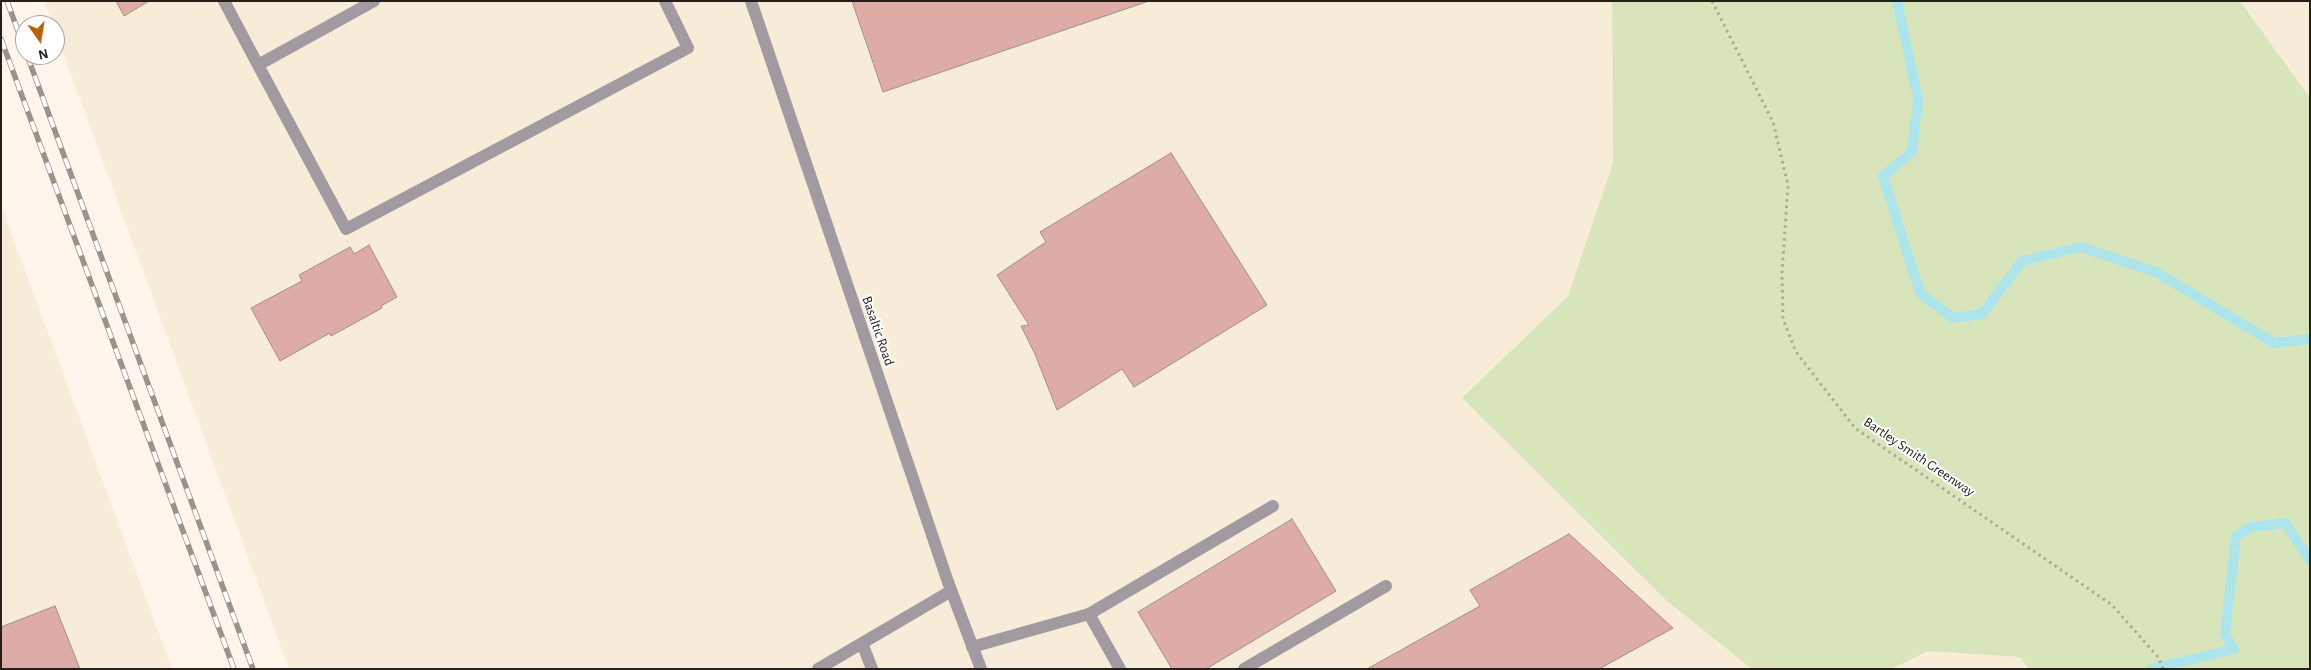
<!DOCTYPE html>
<html>
<head>
<meta charset="utf-8">
<style>
	body { margin:0 }
	#map { position:relative; width:2311px; height:670px; overflow:hidden; background:#fff5eb; font-family:"Alegreya Sans",sans-serif }
	canvas { display:block }
	.frame { position:absolute; inset:0; border:2px solid #26201a; pointer-events:none }
	.north { position:absolute; left:15px; top:15px; width:50px; height:50px; box-sizing:border-box; background:#fff; border:1px solid #a8a6a3; border-radius:50%; rotate:167deg; font-size:14px; font-weight:700; line-height:20px; text-align:center; color:#26201a }
	.north::after { content:''; display:block; margin:auto; width:18px; height:22px; background:#bb6100; clip-path:polygon(50% 0,100% 100%,50% 72%,0 100%) }
</style>
</head>
<body>
<div id="map">
<canvas width="2311" height="670"></canvas>
<div class="frame"></div>
<div class="north">N</div>
</div>
<script>
const ctx = document.querySelector('canvas').getContext('2d');
ctx.lineJoin = 'round';
function paint(path, color) {
  ctx.fillStyle = color;
  ctx.fill(path, 'evenodd');
}
function shape(rows) {
  const path = new Path2D();
  for (const r of rows) {
    path.moveTo(r[0], r[1]);
    for (let i = 2; i < r.length; i += 2) path.lineTo(r[i], r[i + 1]);
  }
  return path;
}
function strokePath(path, color, width, dash) {
  ctx.strokeStyle = color;
  ctx.lineWidth = width;
  ctx.lineCap = dash ? 'butt' : 'round';
  ctx.setLineDash(dash || []);
  ctx.stroke(path);
}
function label(font, color, halo, rows, align = 'center') {
  ctx.font = font + ' "Alegreya Sans",sans-serif';
  ctx.lineWidth = 4;
  ctx.setLineDash([]);
  ctx.textBaseline = 'middle';
  ctx.strokeStyle = halo;
  ctx.fillStyle = color;
  for (const [text, x, y, turn = 0] of rows) {
    ctx.save();
    ctx.translate(x, y);
    ctx.rotate((+turn || 0) * Math.PI / 180);
    ctx.textAlign = isNaN(turn) ? turn : align;
    if (halo) ctx.strokeText(text, 0, 0);
    ctx.fillText(text, 0, 0);
    ctx.restore();
  }
}
const industrial = shape([
	[44,1,1612,1,1613,163,1568,296,1462,398,1668,602,1752,669,289,669,55,31,55,25,53,25],
	[2240,1,2310,1,2310,98],
	[1,205,172,669,1,669],
	[1927,651,2020,657,2029,669,1891,669]
]);
const green = shape([
	[1612,1,2240,1,2310,98,2310,669,2029,669,2020,657,1928,651,1891,669,1752,669,1668,602,1462,398,1568,296,1613,163]
]);
const stream = shape([
	[1897,1,1918,99,1912,152,1883,176,1920,293,1953,318,1982,314,2022,261,2081,247,2158,273,2274,343,2310,339],
	[2151,669,2234,649,2225,634,2236,536,2251,527,2285,523,2310,560]
]);
const building = shape([
	[116,1,149,1,124,16,116,1],
	[852,1,1149,1,883,92,852,1],
	[1171,153,1267,305,1134,387,1122,369,1057,410,1035,354,1021,326,1029,325,997,275,1046,242,1040,232,1171,153],
	[369,245,397,297,381,306,382,308,331,336,330,333,280,361,251,308,302,281,299,275,350,247,354,254,369,245],
	[1292,519,1336,591,1206,669,1172,669,1138,612,1292,519],
	[1569,534,1673,628,1599,669,1367,669,1480,606,1470,590,1569,534],
	[55,606,80,669,1,669,1,627,55,606]
]);
const path = shape([
	[1712,1,1773,122,1788,185,1782,273,1783,319,1796,352,1855,428,2112,605,2158,657,2163,669]
]);
const lane = shape([
	[224,1,258,65],
	[374,1,258,65,346,229,688,48,665,1],
	[1089,614,1273,506],
	[862,643,872,669],
	[972,647,1089,614,1120,669],
	[818,669,951,591],
	[1244,669,1386,586]
]);
const street = shape([
	[751,1,948,582,981,669]
]);
const rail = shape([
	[7,1,25,50],
	[1,39,234,669],
	[27,55,253,669]
]);
const streetNames = [
	["Basaltic Road",878,331,71],
	["Bartley Smith Greenway",1919,457,34]
];
paint(industrial, '#f6ecd7');
paint(green, '#d8e5bb');
strokePath(stream, '#abe5eb', 10);
paint(building, '#deaca6');
strokePath(building, '#a58d8a', 1);
strokePath(path, '#afa79e', 3, [2.5, 4]);
strokePath(lane, '#a29aa1', 12);
strokePath(street, '#a29aa1', 12);
strokePath(rail, '#9b928a', 5.5);
strokePath(rail, '#fff', 4, [11]);
label('14px', '#26201a', '#fff', streetNames);
</script>
</body>
</html>
